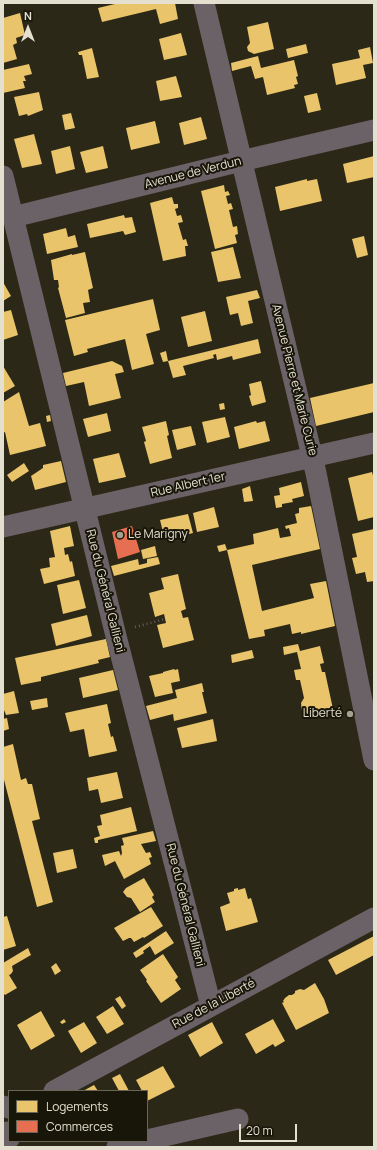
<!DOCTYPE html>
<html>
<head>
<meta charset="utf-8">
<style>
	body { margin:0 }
	#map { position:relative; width:377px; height:1150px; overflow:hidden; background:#2b2818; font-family:Manrope,sans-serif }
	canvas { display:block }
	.frame { position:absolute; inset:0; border:4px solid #e3e0cf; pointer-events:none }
	.legend { position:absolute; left:8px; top:1090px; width:140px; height:52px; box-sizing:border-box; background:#181509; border:1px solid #696658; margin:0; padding:5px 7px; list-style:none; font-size:12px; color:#e3e0cf }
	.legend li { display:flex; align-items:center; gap:8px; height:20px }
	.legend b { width:20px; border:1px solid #696658 }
	.north { position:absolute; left:8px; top:8px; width:40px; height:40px; -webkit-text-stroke:3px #181509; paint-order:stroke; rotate:0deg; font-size:11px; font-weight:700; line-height:16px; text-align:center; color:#e3e0cf }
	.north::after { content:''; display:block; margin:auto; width:14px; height:18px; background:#e3e0cf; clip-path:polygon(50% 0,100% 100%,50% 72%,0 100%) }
	.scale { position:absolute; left:239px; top:1124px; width:58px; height:18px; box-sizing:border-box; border:2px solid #e3e0cf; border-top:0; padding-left:5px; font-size:12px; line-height:14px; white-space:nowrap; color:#e3e0cf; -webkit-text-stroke:3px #181509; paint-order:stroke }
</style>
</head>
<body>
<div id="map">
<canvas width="377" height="1150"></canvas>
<div class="frame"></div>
<ul class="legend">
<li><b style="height:11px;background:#e9c46a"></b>Logements</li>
<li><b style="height:11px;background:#e76f51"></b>Commerces</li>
</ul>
<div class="north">N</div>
<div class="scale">20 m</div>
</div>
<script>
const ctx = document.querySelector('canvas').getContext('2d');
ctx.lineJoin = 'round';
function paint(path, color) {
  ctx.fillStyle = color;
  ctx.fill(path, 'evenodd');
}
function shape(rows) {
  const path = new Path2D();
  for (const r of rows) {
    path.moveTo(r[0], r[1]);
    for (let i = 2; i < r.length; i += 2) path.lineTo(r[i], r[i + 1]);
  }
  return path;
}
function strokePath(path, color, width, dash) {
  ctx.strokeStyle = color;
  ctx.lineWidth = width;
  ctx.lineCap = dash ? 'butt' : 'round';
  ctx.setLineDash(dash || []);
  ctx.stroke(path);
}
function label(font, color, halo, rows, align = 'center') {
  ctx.font = font + ' Manrope,sans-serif';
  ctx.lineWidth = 4;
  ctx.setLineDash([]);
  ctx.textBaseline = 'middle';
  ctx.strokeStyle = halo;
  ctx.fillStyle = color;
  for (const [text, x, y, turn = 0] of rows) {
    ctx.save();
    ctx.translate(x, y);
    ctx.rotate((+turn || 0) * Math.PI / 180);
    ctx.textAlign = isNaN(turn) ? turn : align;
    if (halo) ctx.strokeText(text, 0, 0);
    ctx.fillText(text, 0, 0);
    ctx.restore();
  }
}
const homes = shape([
	[119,3,175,3,178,19,160,24,156,9,102,22,98,8],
	[20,13,25,35,16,38,17,43,13,45,17,59,3,63,3,18],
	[268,22,274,49,254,54,248,51,247,47,250,43,247,27],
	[181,33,187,55,164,60,159,39],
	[306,44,308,53,288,58,286,49],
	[370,47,373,63,363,65,366,78,336,85,332,64,360,58,358,50],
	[92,48,99,77,87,79,82,55,79,55,78,52],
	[258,56,261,68,294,60,298,76,296,77,298,84,294,85,295,88,267,95,263,77,255,79,251,66,232,71,231,63],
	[29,64,32,74,24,76,26,81,23,81,25,88,3,93,3,70],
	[176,76,182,97,160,101,156,81],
	[39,92,43,110,28,116,27,114,19,116,14,97],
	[317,93,321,110,308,113,304,96],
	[71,113,75,128,65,130,62,115],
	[201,117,207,139,184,145,179,123],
	[155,121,160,143,131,150,126,128],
	[34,134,42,164,22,168,14,139],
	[70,146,75,169,56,174,51,151],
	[103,146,108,168,86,173,80,152],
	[374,156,374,177,347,183,343,164],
	[307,179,307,181,317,179,322,201,280,211,275,187],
	[224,185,225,192,228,191,230,195,226,196,228,204,231,203,233,209,229,210,233,227,237,226,238,234,235,235,237,243,215,249,201,191],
	[172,197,174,204,178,204,178,208,175,209,177,216,181,215,183,222,178,223,183,240,186,239,188,246,185,246,186,256,163,261,150,203],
	[124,215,125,218,132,217,136,232,125,235,123,231,90,238,87,224],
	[66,228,68,237,75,235,78,247,47,254,43,234],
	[364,236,368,255,357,258,352,239],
	[233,247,241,278,218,282,211,252],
	[85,252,93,288,88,290,90,302,83,303,85,313,66,318,58,288,59,287,58,280,54,280,51,260,72,254,72,255],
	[3,282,11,296,3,301],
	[257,290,260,298,248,301,253,323,241,326,238,313,230,315,226,297],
	[153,299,160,330,146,334,154,364,132,370,125,339,87,349,88,352,74,356,65,320],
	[11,310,18,335,3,340,3,312],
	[205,311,212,341,188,347,181,317],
	[258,339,261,353,233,360,232,356,217,360,216,354,213,355,214,358,183,366,186,375,173,378,168,361],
	[166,351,168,361,163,362,160,353],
	[112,361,122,366,124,372,115,374,121,398,89,406,84,382,66,386,63,373],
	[3,366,15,386,3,393],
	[261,381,266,402,252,406,249,396,251,395,249,384],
	[374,383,374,412,316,426,310,398],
	[19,392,29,426,40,423,46,446,10,455,5,432,3,433,3,402],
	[224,403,225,409,220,410,219,404],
	[107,413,111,431,88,437,83,419],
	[50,415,51,421,47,422,46,416],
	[225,417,230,437,207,443,202,422],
	[166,421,169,435,167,436,172,458,150,464,144,442,146,441,142,427],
	[256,421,257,423,265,421,270,441,239,449,234,427],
	[191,426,196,445,177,450,172,430],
	[119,453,126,477,99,483,93,459],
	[61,461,66,482,35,490,31,476,43,468,43,465],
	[24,463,29,471,12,482,7,475],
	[372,472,374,479,374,517,358,521,348,478],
	[301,482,304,496,292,499,293,502,282,504,282,507,276,508,274,496,280,495,279,488],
	[250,486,253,501,244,502,242,489],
	[311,506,320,549,252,565,262,611,314,598,310,584,326,581,335,626,301,634,301,632,292,634,290,624,264,630,265,636,249,639,227,550,254,544,253,534,278,528,280,538,291,536,289,528,286,529,285,526,297,523,295,514,299,513,299,508],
	[214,507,219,527,197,532,193,513],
	[188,514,193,533,165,540,160,520],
	[70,526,74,546,64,548,65,555,68,554,70,562,72,561,75,576,44,584,40,569,50,567,49,558,55,557,50,531],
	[374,529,374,581,367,582,365,572,356,574,352,558,357,557,352,534],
	[225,544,227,550,219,552,217,546],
	[155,546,157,556,143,559,141,550],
	[158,557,160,564,114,576,111,566,138,559,139,565,147,563,147,559],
	[178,574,186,609,181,611,183,618,188,617,194,640,163,648,157,625,166,623,164,614,155,617,149,593,164,589,161,578],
	[79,580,86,608,63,614,57,585],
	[87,615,92,636,56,646,51,624],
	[106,639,110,657,98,660,99,663,41,677,41,681,21,685,15,658],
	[298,644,300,651,320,646,324,663,320,664,322,672,325,672,333,709,308,714,302,711,301,703,304,698,300,680,296,680,294,670,301,669,297,652,284,655,283,647],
	[252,650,254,658,232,663,231,655],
	[174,669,175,670,178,669,180,681,171,683,173,693,155,697,149,676,163,673,163,672],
	[113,670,118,690,83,698,79,678],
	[202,683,204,692,202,692,207,713,174,721,173,714,150,720,146,706,177,698,175,690],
	[14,691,19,713,6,715,4,710,3,710,3,694],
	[47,698,48,707,32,710,30,701],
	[107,704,111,723,108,724,111,737,113,736,117,751,89,757,84,729,70,732,65,713],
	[7,718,9,729,3,731,3,719],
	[213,719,217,741,182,748,177,728],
	[13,744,21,780,26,778,28,784,32,784,40,819,32,821,53,902,37,907,3,776,3,747],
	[117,772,123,798,101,803,98,789,89,791,87,778],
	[131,807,137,831,98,840,98,843,95,843,94,838,100,836,97,826,102,825,100,815],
	[153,831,156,841,141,844,146,853,150,852,152,857,149,858,151,864,124,879,115,861,105,866,102,855,119,851,121,856,122,853,121,846,124,845,122,838],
	[73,849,77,868,57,873,53,853],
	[144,878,154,895,152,897,155,902,140,912,131,898,127,897,123,892,126,888],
	[238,888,238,890,245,888,248,899,251,898,258,922,226,931,220,907,230,903,227,893,234,891,234,889],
	[151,907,163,926,144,938,143,937,134,942,131,938,129,938,123,941,114,928],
	[7,916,16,946,3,950,3,917],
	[166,931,174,943,155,955,150,946,143,951,144,953,136,958,133,953],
	[374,936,374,955,336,975,328,960],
	[28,948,31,955,12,966,13,971,11,974,9,975,17,988,5,995,3,993,3,963],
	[163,954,178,977,175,980,181,989,161,1003,146,981,147,980,140,970],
	[56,963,61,971,55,975,51,967],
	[315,983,324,999,329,1013,296,1030,282,1003,284,1002,283,1001,285,998,289,995,292,995,295,993,295,991,300,989,304,990],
	[120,996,126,1006,122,1009,115,999],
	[113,1006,124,1024,107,1034,96,1017],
	[41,1011,55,1036,31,1050,17,1025],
	[64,1019,66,1022,62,1024,60,1022],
	[273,1019,285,1041,275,1047,273,1044,256,1054,245,1034],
	[84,1022,97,1043,81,1053,68,1031],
	[212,1022,223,1043,200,1057,188,1035],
	[163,1066,175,1087,147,1101,147,1091,142,1091,136,1080],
	[120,1074,129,1091,119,1091,112,1078],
	[94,1085,98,1091,83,1091]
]);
const shops = shape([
	[132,526,140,552,118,559,112,532]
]);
const path = shape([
	[135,627,165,619]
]);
const minor = shape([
	[204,3,316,473,374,760],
	[3,176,115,632,211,1006],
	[13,217,241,161,374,130],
	[3,527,374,443],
	[54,1091,374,918],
	[3,1106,9,1108],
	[7,1132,9,1139],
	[147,1140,238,1119],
	[117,1147,144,1141]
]);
const markers = [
	[120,535,4,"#a3a08f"],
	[350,714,4,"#a3a08f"]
];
const streetNames = [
	["Avenue de Verdun",193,173,-14],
	["Avenue Pierre et Marie Curie",294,380,76],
	["Rue Albert 1er",188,485,-13],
	["Rue du Général Gallieni",105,591,76],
	["Rue du Général Gallieni",185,905,76],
	["Rue de la Liberté",214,1004,-28]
];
const poiNames = [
	["Le Marigny",128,535],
	["Liberté",342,714,"right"]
];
paint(homes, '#e9c46a');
paint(shops, '#e76f51');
strokePath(path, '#65605e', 2.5, [1, 3]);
strokePath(minor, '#6a6267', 21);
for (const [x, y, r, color] of markers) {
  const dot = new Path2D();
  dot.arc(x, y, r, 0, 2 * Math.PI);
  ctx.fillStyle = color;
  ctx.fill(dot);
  strokePath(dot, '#181509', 1.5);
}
label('12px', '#e3e0cf', '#181509', streetNames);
label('12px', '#e3e0cf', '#181509', poiNames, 'left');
</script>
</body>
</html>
